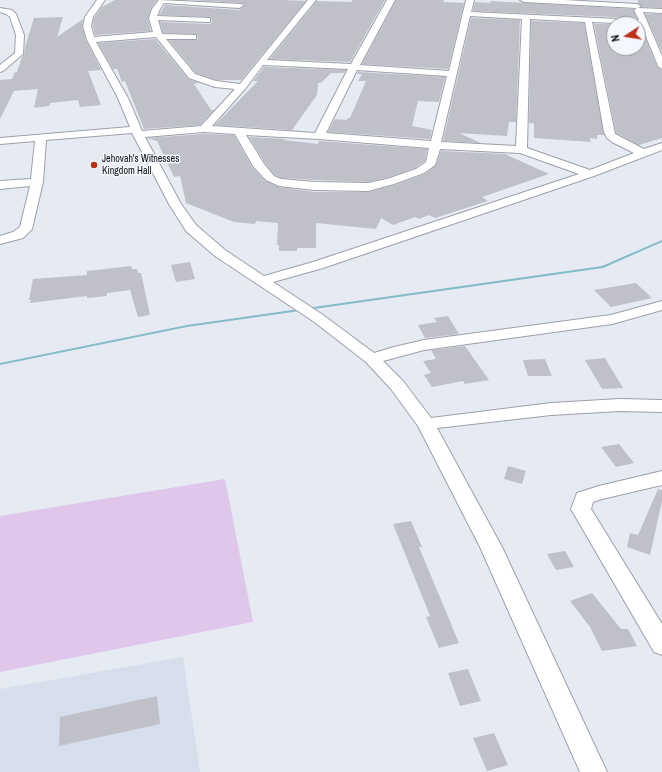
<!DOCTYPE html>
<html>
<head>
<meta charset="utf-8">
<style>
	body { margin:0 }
	#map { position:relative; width:662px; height:772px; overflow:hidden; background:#e6eaf2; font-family:"Archivo Narrow",sans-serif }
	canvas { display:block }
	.north { position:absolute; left:606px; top:16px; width:40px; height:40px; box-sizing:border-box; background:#f4f7fe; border:1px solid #989a9f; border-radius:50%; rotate:258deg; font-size:11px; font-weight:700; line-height:16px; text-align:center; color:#0d0f11 }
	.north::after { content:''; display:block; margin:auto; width:14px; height:18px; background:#bc3018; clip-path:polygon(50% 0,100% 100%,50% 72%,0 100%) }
</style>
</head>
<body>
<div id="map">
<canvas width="662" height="772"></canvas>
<div class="north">N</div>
</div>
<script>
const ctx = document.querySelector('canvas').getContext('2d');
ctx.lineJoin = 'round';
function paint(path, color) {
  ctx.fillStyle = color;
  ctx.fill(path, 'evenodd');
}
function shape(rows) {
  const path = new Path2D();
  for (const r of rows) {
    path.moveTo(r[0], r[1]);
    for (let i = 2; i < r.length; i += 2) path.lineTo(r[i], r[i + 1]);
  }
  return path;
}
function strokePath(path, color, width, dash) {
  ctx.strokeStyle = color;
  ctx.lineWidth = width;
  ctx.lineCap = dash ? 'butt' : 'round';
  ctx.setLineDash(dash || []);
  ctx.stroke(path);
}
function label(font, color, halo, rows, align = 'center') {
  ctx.font = font + ' "Archivo Narrow",sans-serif';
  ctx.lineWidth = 3;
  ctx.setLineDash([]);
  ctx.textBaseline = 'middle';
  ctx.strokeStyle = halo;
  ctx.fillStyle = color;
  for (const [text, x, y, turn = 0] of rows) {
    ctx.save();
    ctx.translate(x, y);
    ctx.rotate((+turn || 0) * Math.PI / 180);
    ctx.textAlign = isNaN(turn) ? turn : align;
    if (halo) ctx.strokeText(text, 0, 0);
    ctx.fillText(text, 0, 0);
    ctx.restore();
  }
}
const built = shape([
	[183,657,200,772,0,772,0,689]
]);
const green = shape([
	[225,479,253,622,0,672,0,516]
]);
const stream = shape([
	[662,240,662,242,603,268,187,327,0,365,0,363,187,325,602,266,662,240]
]);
const building = shape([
	[115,0,157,0,151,8,148,18,151,31,95,35,93,26,94,18,102,7],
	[190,0,283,0,306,1,241,80,216,80,196,73,169,40,196,40,198,39,197,34,163,33,160,22,210,24,212,22,211,17,159,15,165,5,239,10,244,6,243,3],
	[353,0,385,0,350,62,270,59,317,1,351,2],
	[396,0,444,0,443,2,464,3,448,69,362,64],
	[638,0,662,0,662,8,642,7,638,3],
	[490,1,633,9,637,18,473,11,475,2,491,3],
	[645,14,662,14,662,52],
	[63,17,57,37,83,19,82,26,86,40,101,70,88,71,101,105,80,107,78,100,50,103,49,106,34,108,38,89,14,91,0,119,0,80,12,79,15,72,17,72,22,57,24,54,25,47,34,18],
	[471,18,520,20,516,122,509,122,507,136,459,133,481,143,443,141],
	[531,21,584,23,604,135,597,135,597,139,590,138,591,142,534,138,534,123,529,123],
	[594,24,614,24,614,48,638,48,638,25,640,25,657,67,662,70,662,138,639,145,616,133],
	[155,39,188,79,199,83,194,84,211,110,214,110,200,125,144,129,125,81,122,82,117,69,113,69,98,43],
	[264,67,346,70,344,73,331,73,321,83,318,83,317,95,292,130,215,125,258,81,253,81],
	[358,72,445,77,439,102,418,101,412,126,432,130,430,139,328,132,335,119,347,120,348,118,350,118,366,81,358,81,362,74,357,74],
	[204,134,234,135,252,167,265,181,279,187,315,192,368,192,395,185,425,174,436,165,441,151,505,154,549,174,482,197,488,201,435,218,429,215,419,219,415,217,393,225,381,218,376,229,316,223,316,248,297,248,297,251,279,251,279,245,277,245,278,223,256,221,255,224,234,222,186,203,180,176,174,177,157,141,147,138],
	[249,137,285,139,284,140,318,144,319,141,427,149,425,161,415,168,387,178,368,182,315,180,281,178,275,175,265,163],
	[190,262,195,279,176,282,171,265],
	[131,266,132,269,137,269,138,273,141,273,150,315,138,317,130,290,107,293,107,296,87,298,87,296,30,303,31,300,29,300,33,279,87,275,87,271],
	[636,283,652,298,611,307,594,290],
	[448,316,459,334,425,338,418,325,437,322,434,318],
	[465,346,489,380,465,384,463,381,432,387,424,375,431,373,423,361,436,359,431,350],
	[605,358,623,388,602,389,585,360],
	[545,359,552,376,528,376,523,360],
	[619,444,634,463,616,467,601,447],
	[508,466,526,471,522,484,504,479],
	[658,489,662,490,662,501,650,555,627,547,630,533,638,535],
	[411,521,422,547,419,547,459,643,439,648,426,617,430,616,393,524],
	[565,551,574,567,556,570,547,554],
	[592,593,621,629,628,629,637,646,602,651,590,627,570,601],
	[468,669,481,701,460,706,448,673],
	[157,696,160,724,59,746,60,717],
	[494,733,508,765,487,771,473,738]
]);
const street = shape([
	[97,0,105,0,93,17,91,26,94,37,153,32,149,18,152,9,159,0,242,4,243,6,239,8,164,3,160,9,157,16,210,18,210,22,207,22,158,20,162,34,196,35,196,39,166,39,195,74,216,81,240,84,308,0,316,0,267,60,351,64,387,0,395,0,360,65,449,71,466,0,474,0,471,12,639,20,634,10,637,8,524,2,520,0,564,0,637,4,641,6,638,8,662,9,662,13,643,12,662,56,662,69,658,66,641,24,592,22,615,134,644,149,662,143,662,150,594,176,323,268,273,282,323,315,374,353,394,347,424,340,611,315,662,301,662,310,612,324,424,350,383,361,403,381,431,418,551,403,620,399,662,400,662,412,620,411,551,415,437,428,502,547,607,772,580,772,480,547,418,426,391,389,366,362,313,321,215,256,186,231,169,204,132,133,46,140,43,182,32,229,23,238,0,244,0,236,13,232,20,227,30,186,0,189,0,181,31,179,35,141,0,144,0,138,130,127,118,98,87,40,83,26,85,17,97,0],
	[470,16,522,19,516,146,441,142,470,16],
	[530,19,585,22,604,132,607,138,612,142,634,153,590,170,527,148,530,19],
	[156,37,189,78,215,87,235,89,201,126,142,131,128,98,96,42,156,37],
	[263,65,348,69,315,133,212,126,245,89,263,65],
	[357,70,447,76,431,141,326,133,357,70],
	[204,132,235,134,253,166,266,180,279,186,315,190,368,191,394,184,424,173,435,165,440,149,520,153,579,174,313,262,264,276,225,250,196,225,181,204,145,137,204,132],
	[246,135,319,139,429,148,426,162,416,169,387,179,368,183,315,182,281,179,274,176,264,164,246,135],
	[0,8,12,10,16,14,24,35,23,54,3,71,0,72,0,65,15,53,16,35,10,17,6,14,0,12,0,8],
	[662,471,662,485,602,499,593,502,591,509,662,624,662,655,654,652,571,509,577,493,599,486,662,471]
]);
const markers = [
	[94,165,4,"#bc3018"]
];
const farPoinames = [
	["Jehovah's Witnesses",102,159],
	["Kingdom Hall",102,171]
];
paint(built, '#d6deec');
paint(green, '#dec7ea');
paint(stream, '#86bcc7');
paint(building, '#c0c0c8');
strokePath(street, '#9ca0a8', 2);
paint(street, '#fff');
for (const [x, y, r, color] of markers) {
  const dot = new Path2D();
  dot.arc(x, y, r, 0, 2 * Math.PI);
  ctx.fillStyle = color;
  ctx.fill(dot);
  strokePath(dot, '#f4f7fe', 1.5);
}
label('10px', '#0d0f11', '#f4f7fe', farPoinames, 'left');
</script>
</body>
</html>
